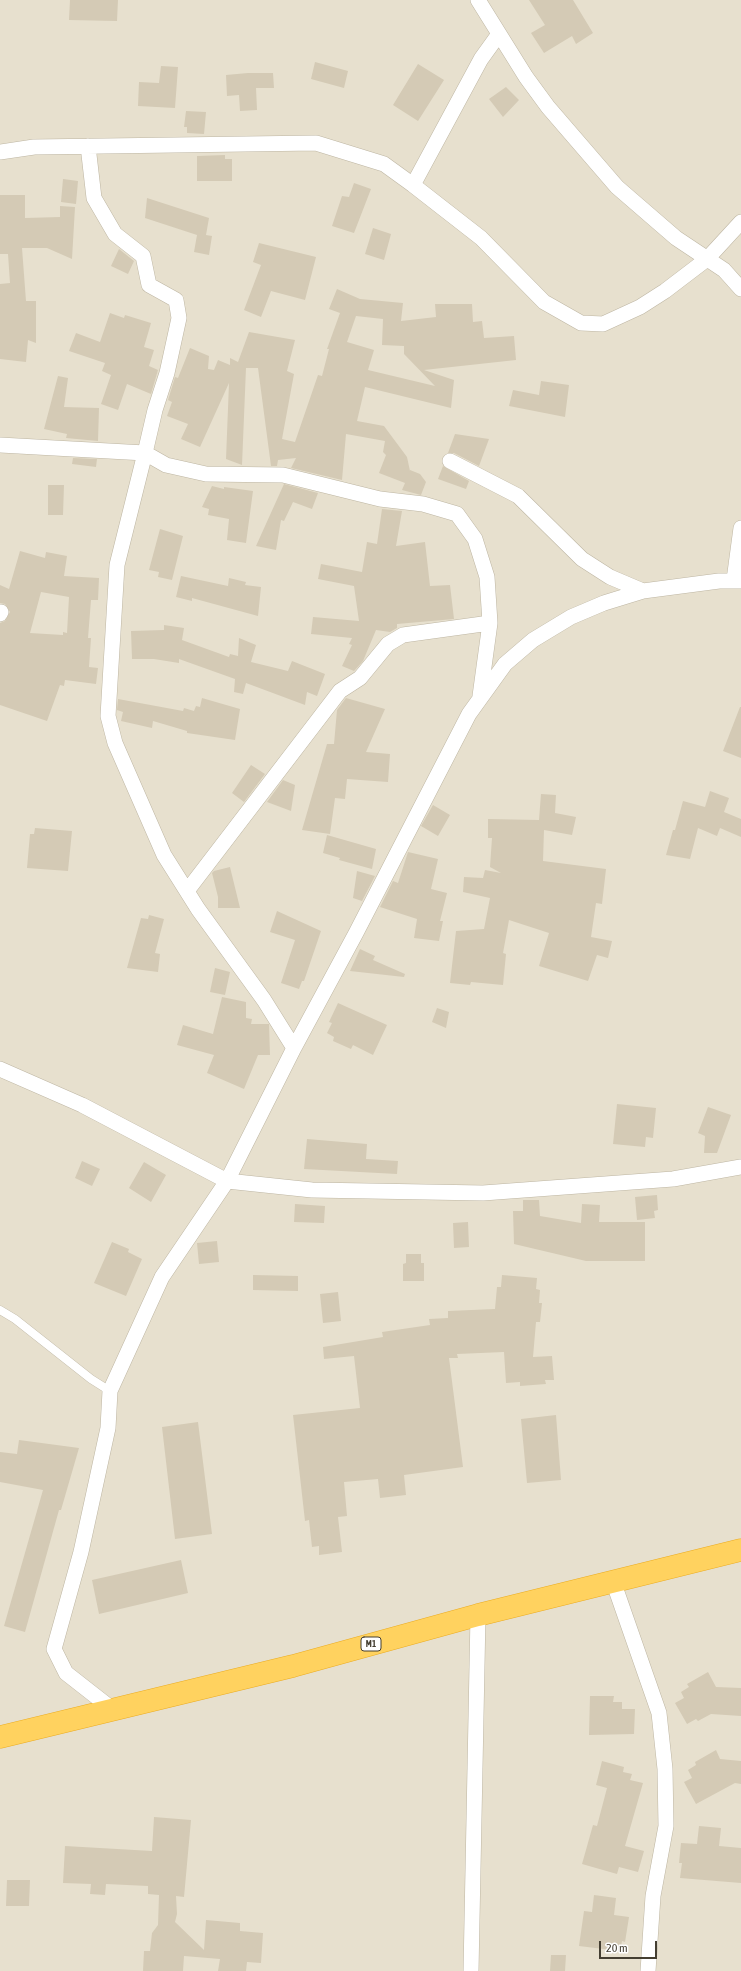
<!DOCTYPE html>
<html>
<head>
<meta charset="utf-8">
<style>
	body { margin:0 }
	#map { position:relative; width:741px; height:1971px; overflow:hidden; background:#f2eee1; font-family:"Asap Condensed",sans-serif }
	canvas { display:block }
	.scale { position:absolute; left:599px; top:1941px; width:58px; height:18px; box-sizing:border-box; border:2px solid #443e31; border-top:0; padding-left:5px; font-size:12px; line-height:14px; white-space:nowrap; color:#443e31; -webkit-text-stroke:3px #fff; paint-order:stroke }
</style>
</head>
<body>
<div id="map">
<canvas width="741" height="1971"></canvas>
<div class="scale">20 m</div>
</div>
<script>
const ctx = document.querySelector('canvas').getContext('2d');
ctx.lineJoin = 'round';
function paint(path, color) {
  ctx.fillStyle = color;
  ctx.fill(path, 'evenodd');
}
function shape(rows) {
  const path = new Path2D();
  for (const r of rows) {
    path.moveTo(r[0], r[1]);
    for (let i = 2; i < r.length; i += 2) path.lineTo(r[i], r[i + 1]);
  }
  return path;
}
function strokePath(path, color, width, dash) {
  ctx.strokeStyle = color;
  ctx.lineWidth = width;
  ctx.lineCap = dash ? 'butt' : 'round';
  ctx.setLineDash(dash || []);
  ctx.stroke(path);
}
function label(font, color, halo, rows, align = 'center') {
  ctx.font = font + ' "Asap Condensed",sans-serif';
  ctx.lineWidth = 4;
  ctx.setLineDash([]);
  ctx.textBaseline = 'middle';
  ctx.strokeStyle = halo;
  ctx.fillStyle = color;
  for (const [text, x, y, turn = 0] of rows) {
    ctx.save();
    ctx.translate(x, y);
    ctx.rotate((+turn || 0) * Math.PI / 180);
    ctx.textAlign = isNaN(turn) ? turn : align;
    if (halo) ctx.strokeText(text, 0, 0);
    ctx.fillText(text, 0, 0);
    ctx.restore();
  }
}
const residential = shape([
	[0,0,741,0,741,1971,0,1971]
]);
const building = shape([
	[70,0,118,0,117,21,69,20],
	[529,0,573,0,593,33,576,44,572,36,544,53,531,33,545,25],
	[315,62,348,71,344,88,311,79],
	[418,64,444,80,418,121,393,105],
	[161,66,178,67,175,108,138,106,139,82,159,83],
	[248,73,273,73,274,88,256,88,257,110,240,111,239,95,227,96,226,75],
	[506,87,519,100,503,117,489,99],
	[186,111,206,112,204,134,187,133,187,127,184,127],
	[225,155,225,159,232,159,232,181,197,181,197,156],
	[63,179,78,181,76,204,61,202],
	[354,183,371,189,354,233,332,226,342,196,349,197],
	[0,195,25,195,25,218,60,217,60,206,75,207,72,259,47,248,22,248,26,301,36,301,36,343,28,340,26,362,0,359,0,284,10,283,8,254,0,254],
	[147,198,209,218,206,235,212,236,209,255,194,252,197,235,145,218],
	[373,228,391,234,384,260,365,254],
	[259,243,316,257,305,300,271,291,261,317,244,310,261,265,253,262],
	[119,249,134,261,128,274,111,266],
	[337,289,360,299,403,303,401,321,436,317,435,304,472,304,473,322,482,321,484,338,514,336,516,360,424,370,454,380,451,408,365,387,357,421,384,426,407,457,410,471,410,470,420,474,426,482,421,495,402,490,405,483,379,473,386,455,383,452,385,441,346,434,342,480,291,468,296,458,278,460,277,466,271,466,258,368,246,368,242,465,226,459,229,383,200,447,181,439,188,424,167,416,172,402,168,400,175,377,178,378,190,348,209,356,208,369,214,370,218,360,230,365,230,358,238,362,249,332,295,340,287,371,294,374,282,439,295,442,318,375,322,376,329,349,327,349,340,313,329,309],
	[356,316,383,319,382,345,404,346,404,354,435,386,368,370,374,350,347,342],
	[110,313,124,318,125,315,151,323,144,347,154,350,149,366,158,370,151,394,127,384,118,410,101,404,111,375,102,371,105,363,69,351,76,333,100,342],
	[58,376,68,378,64,407,99,408,98,441,66,438,67,434,44,429],
	[541,381,569,385,565,417,509,406,513,390,539,395],
	[455,434,489,439,479,466,454,453,448,453],
	[73,458,97,459,96,467,72,464],
	[443,466,469,481,466,489,438,479],
	[284,484,318,493,312,509,293,502,284,521,281,520,276,550,256,546],
	[48,485,64,485,63,515,48,515],
	[212,486,224,489,224,487,253,491,246,543,227,540,229,519,208,515,209,509,202,507],
	[382,509,402,511,396,546,425,542,430,586,450,585,454,619,397,624,397,628,390,632,376,630,363,661,354,671,342,666,352,645,349,644,352,638,311,634,313,617,359,621,354,586,318,579,321,564,362,572,367,542,377,544],
	[160,529,183,536,172,580,158,577,159,572,149,570],
	[20,551,45,558,46,552,67,556,64,576,99,578,98,600,91,600,88,638,91,638,89,667,98,668,96,684,65,680,64,686,60,685,47,721,0,705,0,623,5,621,10,612,5,604,0,603,0,585,9,589],
	[41,592,69,597,67,633,63,632,63,635,30,633],
	[181,576,228,586,229,578,246,582,245,585,261,587,258,616,192,598,192,601,176,597],
	[164,625,184,628,182,640,229,657,230,654,238,656,239,638,256,645,251,662,288,671,292,661,325,674,317,696,307,692,305,705,246,683,243,694,234,692,235,679,179,659,179,663,154,659,132,659,131,631,164,630],
	[202,698,240,709,235,740,187,733,187,731,153,721,152,728,121,721,123,712,117,710,118,699,183,711,184,708,194,711,196,706,200,707],
	[346,698,385,709,366,752,390,754,388,782,347,779,345,799,335,798,330,834,302,830,327,744,334,744,337,710],
	[740,707,741,707,741,758,723,751],
	[251,765,265,774,244,802,232,793],
	[283,780,295,785,291,811,267,802],
	[710,791,729,798,724,812,741,819,741,837,720,828,717,836,698,828,690,859,666,855,673,830,675,830,683,801,705,807],
	[541,794,556,795,555,813,576,817,572,835,544,830,543,861,606,869,602,904,596,903,591,937,612,941,608,958,597,955,588,981,539,966,549,933,509,920,503,953,506,954,503,985,471,982,470,985,450,983,456,931,484,929,490,898,463,892,464,877,483,878,485,870,501,873,490,867,492,838,488,838,488,819,539,820],
	[433,805,450,815,438,836,421,826],
	[35,828,72,831,68,871,27,868,30,834,34,834],
	[327,835,376,849,372,869,339,860,340,858,323,853],
	[408,852,438,859,431,889,447,893,440,921,443,921,439,941,414,938,417,919,380,907,393,881,398,883],
	[230,867,240,908,218,908,218,897,212,873,214,871],
	[357,871,375,876,362,901,353,898],
	[277,911,321,931,304,981,302,981,299,989,281,983,295,940,270,932],
	[149,915,164,919,155,953,160,954,158,972,127,968,141,918,148,919],
	[360,949,375,956,373,960,405,974,404,977,350,971],
	[215,968,230,972,225,995,210,992],
	[222,997,246,1002,246,1018,252,1019,251,1024,269,1024,270,1055,258,1055,244,1089,207,1073,214,1055,177,1045,183,1025,213,1034],
	[338,1003,387,1025,373,1055,353,1045,351,1049,333,1041,334,1037,327,1033,332,1023,329,1022],
	[437,1008,449,1012,446,1028,432,1022],
	[617,1104,656,1108,653,1138,646,1137,645,1147,613,1144],
	[708,1107,731,1115,717,1153,704,1153,705,1136,698,1133],
	[307,1139,367,1144,366,1159,398,1161,397,1174,304,1169],
	[82,1161,100,1169,92,1186,75,1178],
	[144,1162,166,1175,151,1202,129,1188],
	[657,1195,658,1210,654,1211,655,1218,637,1220,635,1197],
	[523,1200,539,1200,540,1216,581,1223,582,1204,600,1205,599,1222,645,1222,645,1261,586,1261,514,1244,513,1211,523,1211],
	[295,1204,325,1206,324,1223,294,1222],
	[468,1222,469,1247,454,1248,453,1223],
	[217,1241,219,1262,199,1264,197,1243],
	[112,1242,129,1249,128,1252,142,1259,126,1296,94,1283],
	[406,1254,421,1254,421,1263,424,1263,424,1281,403,1281,403,1264,406,1263],
	[253,1275,298,1276,298,1291,253,1290],
	[502,1275,537,1278,536,1289,540,1290,539,1303,542,1303,540,1322,536,1322,533,1357,552,1356,554,1380,545,1380,546,1384,520,1386,520,1382,506,1383,504,1352,457,1354,458,1358,449,1358,463,1467,404,1475,406,1495,380,1498,378,1479,344,1482,347,1516,338,1517,342,1552,319,1555,319,1546,312,1547,309,1520,305,1521,293,1415,360,1408,354,1356,324,1359,323,1347,383,1337,382,1332,430,1325,429,1319,448,1318,448,1311,495,1309,497,1287,501,1287],
	[338,1292,341,1321,323,1323,320,1294],
	[556,1415,561,1480,527,1483,521,1419],
	[198,1422,212,1534,175,1539,162,1427],
	[19,1440,79,1448,61,1510,59,1510,25,1632,4,1626,43,1490,0,1482,0,1452,17,1454],
	[181,1560,188,1593,99,1614,92,1580],
	[708,1672,716,1687,741,1688,741,1716,711,1714,698,1721,696,1719,687,1724,675,1703,684,1698,681,1692,689,1687,687,1684],
	[590,1696,614,1696,613,1702,622,1702,622,1709,635,1709,634,1734,589,1735],
	[716,1750,720,1759,741,1761,741,1784,735,1783,696,1804,684,1782,692,1778,688,1770,696,1765,695,1762],
	[602,1761,624,1767,623,1772,632,1774,630,1780,643,1783,625,1846,644,1851,638,1872,619,1867,617,1874,582,1864,593,1825,597,1826,607,1788,596,1785],
	[154,1817,191,1820,184,1897,176,1896,177,1914,175,1922,204,1950,206,1920,240,1923,240,1931,263,1933,261,1963,247,1962,246,1971,218,1971,220,1959,184,1956,183,1971,143,1971,144,1951,150,1951,152,1933,158,1925,159,1895,148,1894,148,1886,106,1884,105,1895,90,1894,91,1884,63,1883,65,1846,152,1851],
	[699,1826,721,1828,719,1846,741,1848,741,1883,680,1878,682,1863,679,1863,681,1843,697,1844],
	[7,1880,30,1880,29,1906,6,1906],
	[594,1895,616,1898,614,1915,629,1917,625,1942,622,1941,620,1951,579,1946,584,1911,592,1912],
	[551,1955,566,1955,565,1971,550,1971]
]);
const lane = shape([
	[0,1310,15,1319,91,1379,110,1391]
]);
const street = shape([
	[478,0,526,77,548,107,617,187,676,238,724,270,741,289],
	[88,146,94,198,115,234,143,256,149,285,176,300,179,318,167,373,155,410,145,453,166,465,206,474,283,475,380,499,423,504,457,514,475,539,487,577,490,623,480,696],
	[0,152,34,147,316,143,384,164,413,185,481,59,499,34],
	[413,185,481,238,544,302,581,323,603,324,640,307,665,291,707,259,741,222],
	[0,445,145,453,117,565,108,716,115,743,164,855,198,909,264,1000,294,1048],
	[450,461,518,496,582,559,610,577,643,591],
	[734,580,741,528],
	[0,614,1,612],
	[187,891,340,691,360,678,388,644,403,635,490,623],
	[0,1069,82,1105,227,1181,312,1190,483,1193,673,1179,741,1167],
	[613,1581,659,1713,665,1769,666,1826,653,1896,648,1971],
	[112,1709,66,1673,54,1649,81,1552,108,1428,110,1391,162,1277,227,1181,294,1048,356,933,469,714,505,664,533,640,571,617,604,603,643,591,719,581,741,581],
	[471,1971,478,1615]
]);
const highway = shape([
	[0,1737,293,1666,478,1615,741,1550]
]);
const shields = [
	[371,1644,20]
];
const shieldNames = [
	["M1",371,1644]
];
paint(residential, '#e7e0ce');
paint(building, '#d4cab5');
strokePath(lane, '#beb6a3', 9);
strokePath(street, '#beb6a3', 16);
strokePath(highway, '#ebac22', 23);
strokePath(lane, '#fff', 8);
strokePath(street, '#fff', 15);
strokePath(highway, '#ffd25f', 22);
for (const [x, y, w] of shields) {
  const box = new Path2D();
  box.roundRect(x - w / 2, y - 7, w, 14, 3);
  ctx.fillStyle = '#fff';
  ctx.fill(box);
  strokePath(box, '#443e31', 1);
}
label('bold 9px', '#443e31', null, shieldNames);
</script>
</body>
</html>
